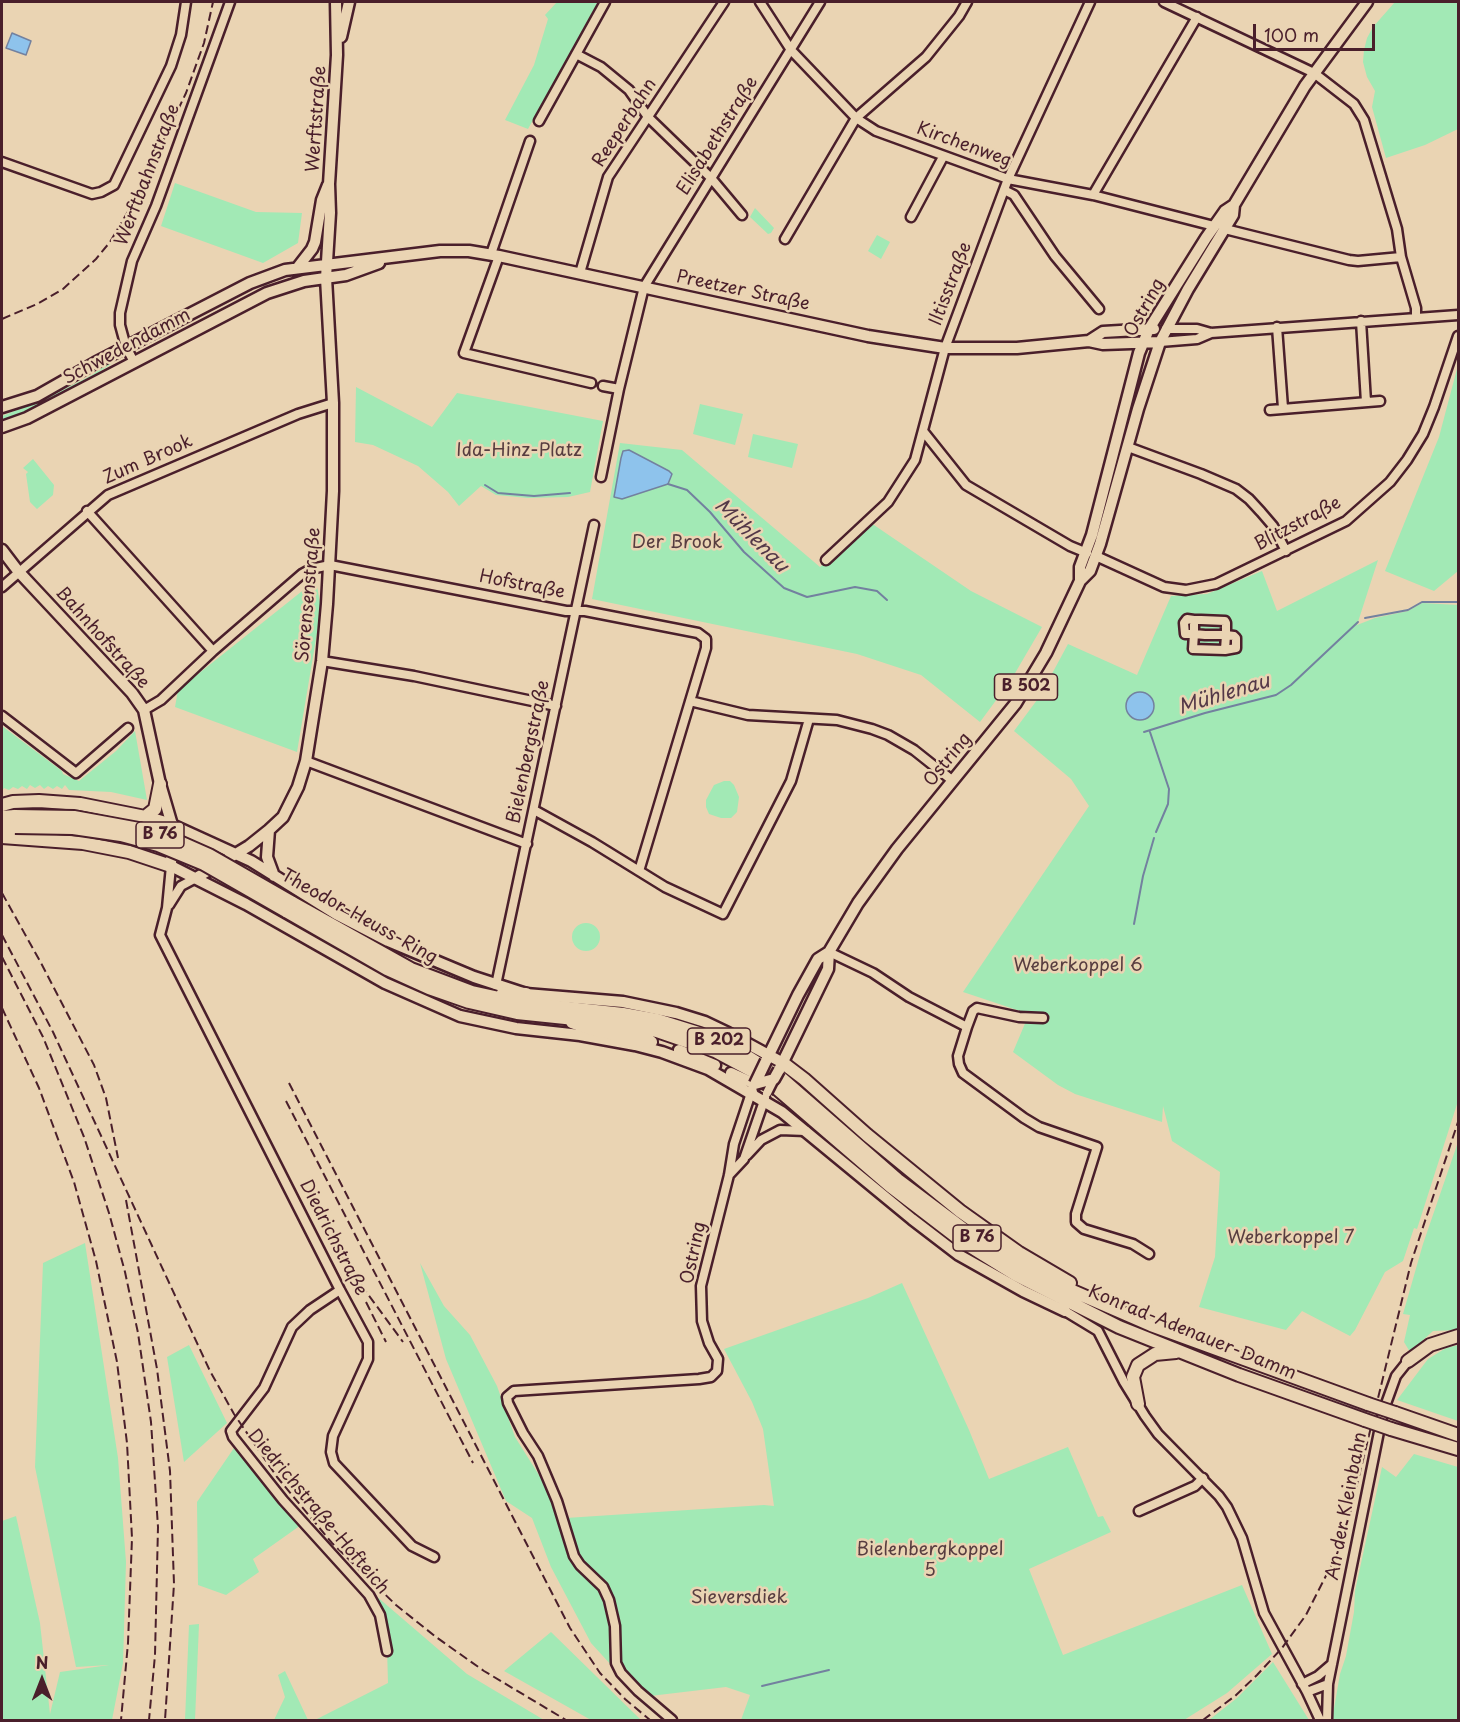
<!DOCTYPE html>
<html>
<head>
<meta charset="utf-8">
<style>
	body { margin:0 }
	#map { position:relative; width:1460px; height:1722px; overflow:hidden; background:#ead4b3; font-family:"Playpen Sans",sans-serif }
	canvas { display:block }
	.frame { position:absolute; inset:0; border:3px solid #4a1f2b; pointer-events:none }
	.north { position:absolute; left:12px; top:1650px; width:60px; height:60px; -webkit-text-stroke:4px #ead4b3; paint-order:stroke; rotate:0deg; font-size:16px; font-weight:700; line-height:24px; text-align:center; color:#4a1f2b }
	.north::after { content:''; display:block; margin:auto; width:21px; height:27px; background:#4a1f2b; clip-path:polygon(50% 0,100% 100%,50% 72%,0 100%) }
	.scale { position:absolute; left:1253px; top:24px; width:122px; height:27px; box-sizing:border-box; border:3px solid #4a1f2b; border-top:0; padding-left:8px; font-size:18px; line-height:21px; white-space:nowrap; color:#4a1f2b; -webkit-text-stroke:4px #ead4b3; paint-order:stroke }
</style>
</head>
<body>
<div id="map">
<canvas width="1460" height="1722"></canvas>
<div class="frame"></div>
<div class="north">N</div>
<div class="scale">100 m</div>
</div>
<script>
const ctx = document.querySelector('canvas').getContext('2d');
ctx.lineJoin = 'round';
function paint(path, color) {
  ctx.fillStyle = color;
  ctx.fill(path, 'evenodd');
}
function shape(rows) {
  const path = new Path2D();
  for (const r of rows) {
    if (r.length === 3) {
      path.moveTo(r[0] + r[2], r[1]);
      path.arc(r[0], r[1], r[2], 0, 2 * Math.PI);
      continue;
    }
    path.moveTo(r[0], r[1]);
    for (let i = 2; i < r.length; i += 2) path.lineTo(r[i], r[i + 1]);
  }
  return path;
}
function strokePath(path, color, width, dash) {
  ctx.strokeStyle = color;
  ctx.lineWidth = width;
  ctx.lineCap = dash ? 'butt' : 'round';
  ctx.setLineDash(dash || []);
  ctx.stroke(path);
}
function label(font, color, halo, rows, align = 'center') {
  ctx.font = font + ' "Playpen Sans",sans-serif';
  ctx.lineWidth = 5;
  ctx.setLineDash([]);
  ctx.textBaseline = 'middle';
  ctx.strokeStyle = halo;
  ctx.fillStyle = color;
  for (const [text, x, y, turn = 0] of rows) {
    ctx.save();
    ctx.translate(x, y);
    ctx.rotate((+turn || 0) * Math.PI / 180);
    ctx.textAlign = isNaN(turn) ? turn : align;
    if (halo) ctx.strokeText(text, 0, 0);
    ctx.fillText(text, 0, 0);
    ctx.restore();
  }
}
const green = shape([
	[557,2,598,2,528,129,505,120,534,65,548,19,545,15],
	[1395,2,1458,2,1458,129,1425,145,1386,158,1372,107,1375,91,1367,77,1363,62,1364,50,1367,38,1373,27],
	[175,183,256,212,302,213,298,243,263,263,161,226],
	[755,208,774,228,771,233,768,234,750,217],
	[877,235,890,242,881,259,868,251],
	[112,360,114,362,80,385,20,416,2,423,2,416,45,399,92,375],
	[1458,365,1458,571,1434,591,1385,571,1439,437],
	[356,387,432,427,457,393,603,421,590,492,568,497,528,498,496,495,481,486,459,506,448,492,418,466,373,445,355,442],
	[700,404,743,414,735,445,693,434],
	[753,434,798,444,792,468,748,457],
	[620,443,682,450,820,567,871,523,971,591,1042,627,1011,680,980,722,921,675,857,654,592,599],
	[33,459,54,485,53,495,37,509,30,502,26,474,28,472,23,468],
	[1378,560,1357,625,1375,618,1408,611,1422,603,1458,605,1458,1101,1417,1229,1414,1228,1403,1261,1385,1272,1355,1330,1350,1336,1302,1311,1286,1330,1199,1307,1215,1257,1220,1172,1172,1141,1163,1106,1162,1122,1075,1094,1058,1085,1013,1052,1029,1014,963,992,1089,806,1071,779,1014,731,1040,696,1068,644,1137,675,1171,596,1207,594,1262,571,1277,611],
	[316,580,321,609,297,752,175,707,178,690],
	[2,726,62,771,63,774,79,781,116,751,135,731,147,800,111,792,69,790,65,785,62,789,57,786,53,789,48,786,44,789,40,785,35,788,30,785,27,789,22,786,18,789,13,787,9,790,4,788,2,791],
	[724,781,730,781,734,785,739,797,737,812,731,818,721,818,709,814,706,807,706,800,714,785],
	[586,937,14],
	[1458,1142,1458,1330,1433,1331,1410,1352,1404,1342,1410,1315,1403,1314,1423,1244],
	[85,1243,118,1458,126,1562,123,1663,112,1720,2,1720,2,1521,16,1516,40,1623,50,1714,60,1672,109,1665,76,1667,35,1467,43,1263],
	[420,1263,444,1306,470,1335,497,1386,515,1437,566,1518,764,1505,774,1506,763,1429,752,1402,724,1349,868,1298,902,1283,969,1430,989,1479,1068,1447,1098,1517,1103,1516,1111,1532,1029,1569,1063,1655,1242,1585,1272,1654,1227,1693,1184,1720,741,1720,750,1695,726,1687,650,1696,628,1676,620,1662,612,1666,591,1643,551,1567,532,1518,506,1501,446,1359],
	[189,1345,227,1423,184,1462,167,1357],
	[1458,1345,1458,1421,1397,1400,1428,1359,1446,1348],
	[234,1448,301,1525,253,1559,259,1572,226,1595,198,1585,197,1502],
	[1414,1454,1458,1467,1458,1720,1332,1720,1340,1674,1346,1656,1354,1612,1355,1591,1382,1467,1396,1477],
	[375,1595,467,1674,544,1720,315,1720,388,1683,387,1648],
	[199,1624,195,1720,185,1720,189,1625],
	[551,1632,641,1720,591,1720,504,1671],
	[1273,1662,1309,1720,1209,1720,1237,1698],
	[285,1671,308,1720,274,1720,285,1697,278,1675]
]);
const water = shape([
	[12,33,31,41,26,55,6,48,12,33],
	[629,450,669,471,672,474,668,484,622,499,614,497,621,458,623,451,629,450],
	[1140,706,14]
]);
const stream = shape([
	[668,484,687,490,710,512,744,552,784,588,807,597,855,587,877,591,887,600],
	[485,485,498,493,534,496,570,493],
	[1365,618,1408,610,1422,602,1458,602],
	[1144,732,1205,713,1276,695,1291,685,1358,622],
	[1150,732,1169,789,1168,804,1156,832],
	[1134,924,1143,876,1154,838],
	[762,1686,829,1670]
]);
const minor = shape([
	[760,2,791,50,856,118,876,131,1008,179,1093,195,1214,226],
	[1164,2,1314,73,1354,104,1364,120,1397,229,1401,257,1416,308,1416,317],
	[576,54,601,67,629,90,648,117,711,178,742,215],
	[539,121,605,2],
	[2,162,92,194,101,192,114,185,171,66,181,35,186,2],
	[1004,190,1014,195,1055,256,1099,309],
	[1093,195,1197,17],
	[911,217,943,157],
	[1225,229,1349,260,1358,261,1401,257],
	[785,239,856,118,926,57,959,16,967,2],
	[491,254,530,141],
	[499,256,464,353,591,383],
	[580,273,608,177,724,2],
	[1361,321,1366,402],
	[1277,327,1283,408],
	[1166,329,1197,329,1211,333,1458,315],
	[1160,342,1197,339,1211,333],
	[134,362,126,347,120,325,120,313,132,261,156,206,230,2],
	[603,386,619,389],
	[1270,410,1380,401],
	[923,431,966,485,1070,546,1087,553],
	[1128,447,1201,474,1236,489,1249,499,1261,512,1273,526,1286,551],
	[601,477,619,389,644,287,820,2],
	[87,511,213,651],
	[1096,556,1164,587,1186,590,1216,584,1346,521,1390,482,1407,460,1423,434,1434,407,1458,336],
	[826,560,888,502,915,460,945,348,1008,179,1090,2],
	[2,587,108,495,298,414,333,403],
	[1194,620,1194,634,1193,649,1225,650,1226,635,1226,623,1225,621,1201,620,1194,620,1187,619,1184,623,1185,634,1194,634,1205,635,1226,635,1234,636,1236,638,1236,648,1225,650],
	[322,661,414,676,556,706],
	[690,701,748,715,837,720,872,729,888,735,914,750,953,781],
	[144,710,161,700,213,651,302,574,311,569,330,565,566,611,585,611,698,633,706,639,706,648,639,871],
	[2,716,76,773,128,728],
	[306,761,527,844],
	[534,810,592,842,665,887,723,914,791,781,809,719],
	[171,866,167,908,160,935,340,1290,368,1342,368,1359,333,1436,331,1452,334,1463,412,1546,434,1557],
	[169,905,181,886,196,878],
	[829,952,873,973,909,997,967,1027,958,1056,959,1064,963,1073,1024,1118,1039,1127,1097,1147,1076,1214,1076,1222,1084,1229,1133,1244,1149,1254],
	[496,985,594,525],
	[967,1027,973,1011,977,1008,1019,1017,1043,1018],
	[747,1155,761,1140,780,1130,806,1131],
	[729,1175,744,1159,765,1098],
	[340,1290,310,1310,292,1327,264,1388,231,1431,233,1437,283,1500,369,1595,380,1615,387,1651],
	[1065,1311,1098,1331,1124,1382,1145,1416,1158,1434,1219,1496,1227,1507,1242,1538,1264,1613,1307,1692,1320,1720],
	[1139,1511,1195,1486,1203,1478],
	[1302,1684,1318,1676,1332,1664],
	[1307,1692,1328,1684],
	[672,1720,638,1691,621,1673,616,1663,615,1626,609,1600,603,1587,580,1565,574,1556,557,1501,538,1456,523,1433,508,1403,507,1397,514,1391,699,1379,711,1377,717,1371,718,1359,709,1343,702,1321,701,1286,729,1175,734,1144,751,1093],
	[1327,1720,1328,1684,1383,1412,1396,1376,1408,1361]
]);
const major = shape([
	[341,37,349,2],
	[298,267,312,249,315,242,322,200,328,185],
	[1089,341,1103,332,1154,329],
	[2,407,37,396,95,363,250,283,285,270,440,251,469,251,499,256,868,336,945,348,1017,348,1089,341,1103,344,1160,342],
	[2,427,27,418,267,293,304,281,346,275,379,263],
	[2,550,18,571,132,693,144,710,160,784,172,825,171,866,246,904,385,983,460,1016,516,1028,580,1035,635,1045,662,1052,708,1069,782,1112,912,1219,959,1255,1023,1291,1065,1311],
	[1080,581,1080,567,1092,535,1139,353,1149,329,1206,238,1225,211,1234,205,1305,86,1367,2],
	[172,825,251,861,336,914,388,941,474,977,526,994,623,1002,676,1013,705,1022,728,1033,783,1063],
	[269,830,267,857,274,876],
	[196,878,249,846,269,830,283,817,298,787,306,761,313,717,322,661,327,604,333,491,333,403,326,278,330,213,329,184,337,55,336,2],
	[679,1050,715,1065],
	[766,1061,798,995,818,959,829,952],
	[779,1070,828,969,829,952,858,903,897,849,1016,703,1046,653,1080,581,1090,571,1100,544,1138,409,1160,342,1188,289,1233,215,1234,205],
	[731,1073,755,1084,751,1093]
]);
const highway = shape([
	[2,805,13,802,39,801,80,804,145,817,172,825],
	[2,817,15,816],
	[145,817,155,809,160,784],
	[2,828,15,827],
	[2,837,83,843,129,852,171,866],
	[291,902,411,969,472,992,522,1003,623,1014,657,1020,705,1035,729,1045,780,1077,898,1180,970,1234,1038,1276,1151,1325,1368,1404],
	[286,911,387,969,429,988,469,1002,517,1013,623,1024,657,1031,715,1051,754,1072,775,1087,890,1186,963,1242,1016,1275,1119,1327,1239,1375,1365,1420],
	[503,993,526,994],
	[572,1022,592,1029,651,1042],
	[783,1063,804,1079,867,1135,960,1211,1019,1253,1070,1283],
	[1408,1361,1430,1345,1458,1336],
	[1138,1404,1133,1377,1138,1365,1155,1354,1176,1352],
	[1395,1413,1458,1435],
	[1391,1429,1458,1449]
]);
const rail = shape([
	[2,319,37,304,63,289,96,259,110,242,136,198,186,93,204,43,213,2],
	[2,893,41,963,94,1065,106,1098,118,1158],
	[2,935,53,1032,210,1371,234,1414,277,1477,332,1543,396,1605,436,1637,484,1671,566,1720],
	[2,957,43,1037,84,1137,109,1213,125,1272,138,1333,151,1422,158,1527,155,1655,149,1720],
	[2,1008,39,1088,74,1182,96,1261,117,1362,127,1443,132,1538,128,1643,121,1720],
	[289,1083,570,1628,600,1673,625,1699,650,1720],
	[286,1101,473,1463],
	[126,1200,157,1369,170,1471,174,1584,165,1720],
	[339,1251,359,1282,403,1342],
	[366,1302,386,1342],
	[1203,1720,1235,1696,1257,1675,1282,1648,1306,1615,1337,1554,1350,1513,1411,1263,1458,1122]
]);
const minorBridge = shape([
	[767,1093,774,1079]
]);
const majorBridge = shape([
	[755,1084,774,1079,779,1070],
	[755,1084,766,1061]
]);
const highwayBridge = shape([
	[15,816,74,817,139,829,175,840,209,855,291,902],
	[15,827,73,828,121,835,158,845,204,864,286,911],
	[1368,1404,1395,1413],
	[1365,1420,1391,1429]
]);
const shields = [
	[1026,687,63],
	[160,835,48],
	[719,1041,63],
	[977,1238,48]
];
const shieldNames = [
	["B 502",1026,687],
	["B 76",160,835],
	["B 202",719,1041],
	["B 76",977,1238]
];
const streetNames = [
	["Werftstraße",317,119,-86],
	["Reeperbahn",625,123,-57],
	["Elisabethstraße",718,136,-58],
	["Kirchenweg",964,145,20],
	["Werftbahnstraße",148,175,-69],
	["Iltisstraße",951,284,-69],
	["Preetzer Straße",743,291,12],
	["Ostring",1145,308,-61],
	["Schwedendamm",127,347,-28],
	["Zum Brook",148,460,-24],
	["Blitzstraße",1298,524,-28],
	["Hofstraße",522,585,11],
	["Sörensenstraße",309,595,-85],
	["Bahnhofstraße",102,638,48],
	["Bielenbergstraße",529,752,-78],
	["Ostring",948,760,-51],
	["Theodor-Heuss-Ring",359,917,29],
	["Diedrichstraße",333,1238,63],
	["Ostring",694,1253,-78],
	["Konrad-Adenauer-Damm",1192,1333,22],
	["An der Kleinbahn",1347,1506,-79],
	["Diedrichstraße-Hofteich",318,1512,50]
];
const parkNames = [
	["Ida-Hinz-Platz",519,451],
	["Der Brook",677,543],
	["Weberkoppel 6",1078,966],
	["Weberkoppel 7",1291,1238],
	["Bielenbergkoppel",930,1550],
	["5",930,1571],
	["Sieversdiek",739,1598]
];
const waterNames = [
	["Mühlenau",751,536,45],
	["Mühlenau",1224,695,-17]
];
paint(green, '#a2e9b5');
paint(water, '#8ec3ec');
strokePath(water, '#73819f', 1.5);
strokePath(stream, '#73819f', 2);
strokePath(minor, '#4a1f2b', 13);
strokePath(major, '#4a1f2b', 15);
strokePath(highway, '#4a1f2b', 16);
strokePath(minor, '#ead4b3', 8);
strokePath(major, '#ead4b3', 10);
strokePath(highway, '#ead4b3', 12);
strokePath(rail, '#4a1f2b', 2, [9, 4.5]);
strokePath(minorBridge, '#4a1f2b', 13, []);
strokePath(majorBridge, '#4a1f2b', 15, []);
strokePath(highwayBridge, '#4a1f2b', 16, []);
strokePath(minorBridge, '#ead4b3', 8);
strokePath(majorBridge, '#ead4b3', 10);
strokePath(highwayBridge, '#ead4b3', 12);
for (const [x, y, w] of shields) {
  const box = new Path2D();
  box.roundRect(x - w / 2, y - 13, w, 26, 4.5);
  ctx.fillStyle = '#ead4b3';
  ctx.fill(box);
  strokePath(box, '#4a1f2b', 1.5);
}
label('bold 16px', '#4a1f2b', null, shieldNames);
label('18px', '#4a1f2b', '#ead4b3', streetNames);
label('18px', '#573d40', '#ead4b3', parkNames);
label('italic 20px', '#543848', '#ead4b3', waterNames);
</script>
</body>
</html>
